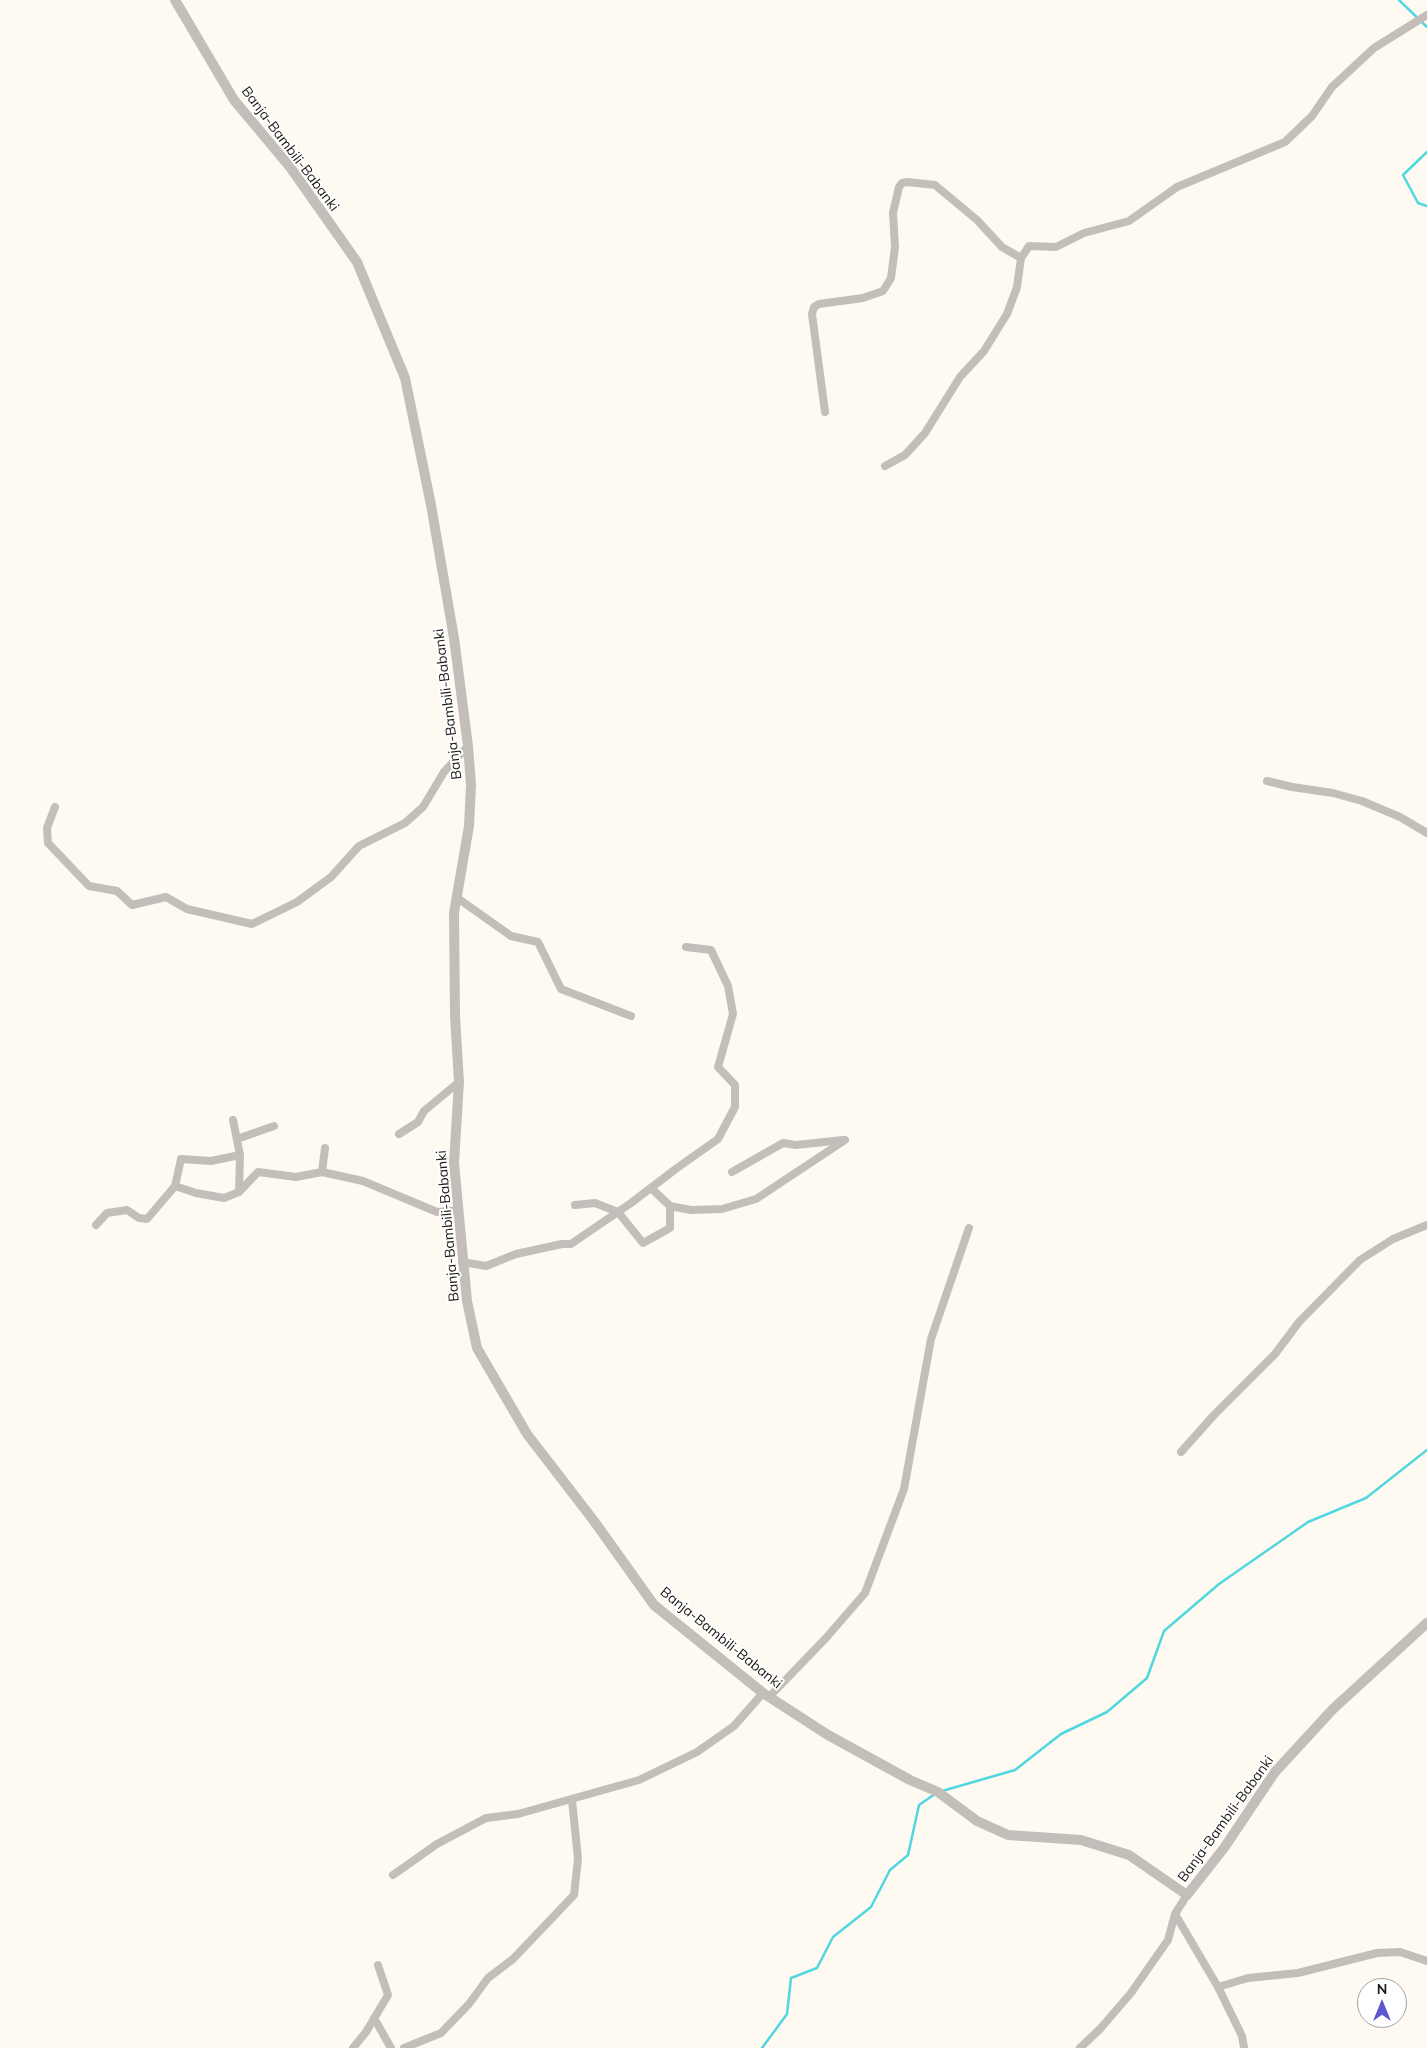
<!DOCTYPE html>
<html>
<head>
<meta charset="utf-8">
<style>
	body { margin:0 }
	#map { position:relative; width:1427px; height:2048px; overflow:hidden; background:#fefaf2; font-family:Mulish,sans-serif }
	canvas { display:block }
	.north { position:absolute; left:1357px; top:1978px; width:50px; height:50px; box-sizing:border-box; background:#fff; border:1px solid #a4a3a1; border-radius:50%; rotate:0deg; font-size:14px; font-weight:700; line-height:20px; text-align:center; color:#1b1914 }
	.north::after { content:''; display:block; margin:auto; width:18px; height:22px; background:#5d57cf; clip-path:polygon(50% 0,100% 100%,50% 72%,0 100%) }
</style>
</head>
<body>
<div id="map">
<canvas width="1427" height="2048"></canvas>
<div class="north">N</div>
</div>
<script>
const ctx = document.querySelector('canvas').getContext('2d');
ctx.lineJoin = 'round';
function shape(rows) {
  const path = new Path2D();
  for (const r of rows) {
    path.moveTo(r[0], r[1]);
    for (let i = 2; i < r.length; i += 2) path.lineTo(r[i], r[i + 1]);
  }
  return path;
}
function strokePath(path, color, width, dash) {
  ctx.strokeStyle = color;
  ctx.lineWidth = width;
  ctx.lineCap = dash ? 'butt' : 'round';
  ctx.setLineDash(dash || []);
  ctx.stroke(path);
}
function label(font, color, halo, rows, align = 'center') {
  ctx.font = font + ' Mulish,sans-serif';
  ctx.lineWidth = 4;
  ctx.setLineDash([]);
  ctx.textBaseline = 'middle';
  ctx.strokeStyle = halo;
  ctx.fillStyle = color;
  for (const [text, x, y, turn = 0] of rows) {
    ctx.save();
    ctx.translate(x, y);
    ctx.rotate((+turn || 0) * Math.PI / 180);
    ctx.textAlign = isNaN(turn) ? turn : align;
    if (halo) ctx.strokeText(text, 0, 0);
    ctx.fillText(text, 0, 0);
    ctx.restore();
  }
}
const stream = shape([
	[1399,0,1427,27],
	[1427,152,1403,175,1418,203,1427,206],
	[942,1791,1015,1770,1061,1734,1107,1712,1147,1678,1164,1631,1219,1584,1308,1522,1366,1498,1427,1450],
	[762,2048,787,2014,791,1978,817,1968,833,1937,871,1907,890,1870,908,1855,919,1805,935,1794]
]);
const minor = shape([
	[825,412,812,314,814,307,819,304,863,298,883,291,891,278,895,247,893,213,899,187,902,183,907,182,935,185,977,220,1002,247,1021,258],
	[885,466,905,455,925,433,960,377,984,351,1007,314,1017,287,1021,258,1029,246,1056,247,1084,233,1129,221,1177,187,1285,142,1312,116,1332,87,1374,48,1427,15],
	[1267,781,1292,787,1333,793,1362,801,1400,817,1427,833],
	[55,807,47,828,48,843,89,886,117,891,132,905,166,897,187,909,252,924,297,902,331,877,359,846,405,823,423,807,444,772,468,746],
	[456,897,511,936,538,942,561,989,631,1016],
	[233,1120,240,1155,239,1192,258,1172,296,1177,322,1172],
	[399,1134,418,1122,424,1111,459,1082],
	[237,1139,274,1126],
	[325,1148,322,1172,363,1181,437,1212,459,1210],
	[732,1172,783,1143,796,1145,843,1140],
	[239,1192,224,1198,196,1193,175,1186,181,1159,211,1161,240,1155],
	[575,1205,595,1203,618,1212,643,1243,670,1228,670,1206,651,1188],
	[670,1206,691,1210,722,1209,756,1199,845,1140],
	[96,1225,107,1213,127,1210,139,1218,147,1219,175,1186],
	[462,1262,486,1266,516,1254,562,1244,571,1244,631,1203,677,1168,718,1139,735,1107,735,1085,718,1067,733,1014,728,986,711,950,686,947],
	[1181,1452,1214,1415,1275,1354,1299,1322,1360,1260,1393,1239,1427,1225],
	[770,1696,826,1638,865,1593,904,1489,931,1339,969,1228],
	[393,1875,437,1844,486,1818,518,1814,639,1780,697,1752,734,1726,763,1693],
	[1175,1914,1218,1987,1242,2036,1244,2048],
	[1218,1987,1248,1978,1298,1973,1377,1953,1400,1952,1427,1961],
	[374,2018,391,2048],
	[353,2048,366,2032,388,1995,378,1965],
	[404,2048,441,2033,469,2004,488,1978,513,1959,574,1895,578,1859,572,1800],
	[1080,2048,1100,2029,1131,1993,1168,1940,1175,1914,1187,1895]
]);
const tertiary = shape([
	[175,0,234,100,290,167,357,262,405,378,431,505,454,638,468,746,471,785,469,826,454,913,455,1016,459,1082,454,1163,467,1301,477,1348,527,1434,594,1521,654,1605,763,1693,828,1735,910,1780,938,1792,977,1821,1008,1835,1081,1840,1129,1855,1187,1895,1224,1848,1275,1772,1333,1709,1427,1623]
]);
const streetNames = [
	["Banja-Bambili-Babanki",290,149,53],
	["Banja-Bambili-Babanki",448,704,-97],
	["Banja-Bambili-Babanki",448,1226,-95],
	["Banja-Bambili-Babanki",721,1638,39],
	["Banja-Bambili-Babanki",1226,1819,-54]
];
strokePath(stream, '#51d7df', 2.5);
strokePath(minor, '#c4beba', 8);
strokePath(tertiary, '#c4beba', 10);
label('14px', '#1b1914', '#fff', streetNames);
</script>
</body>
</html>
